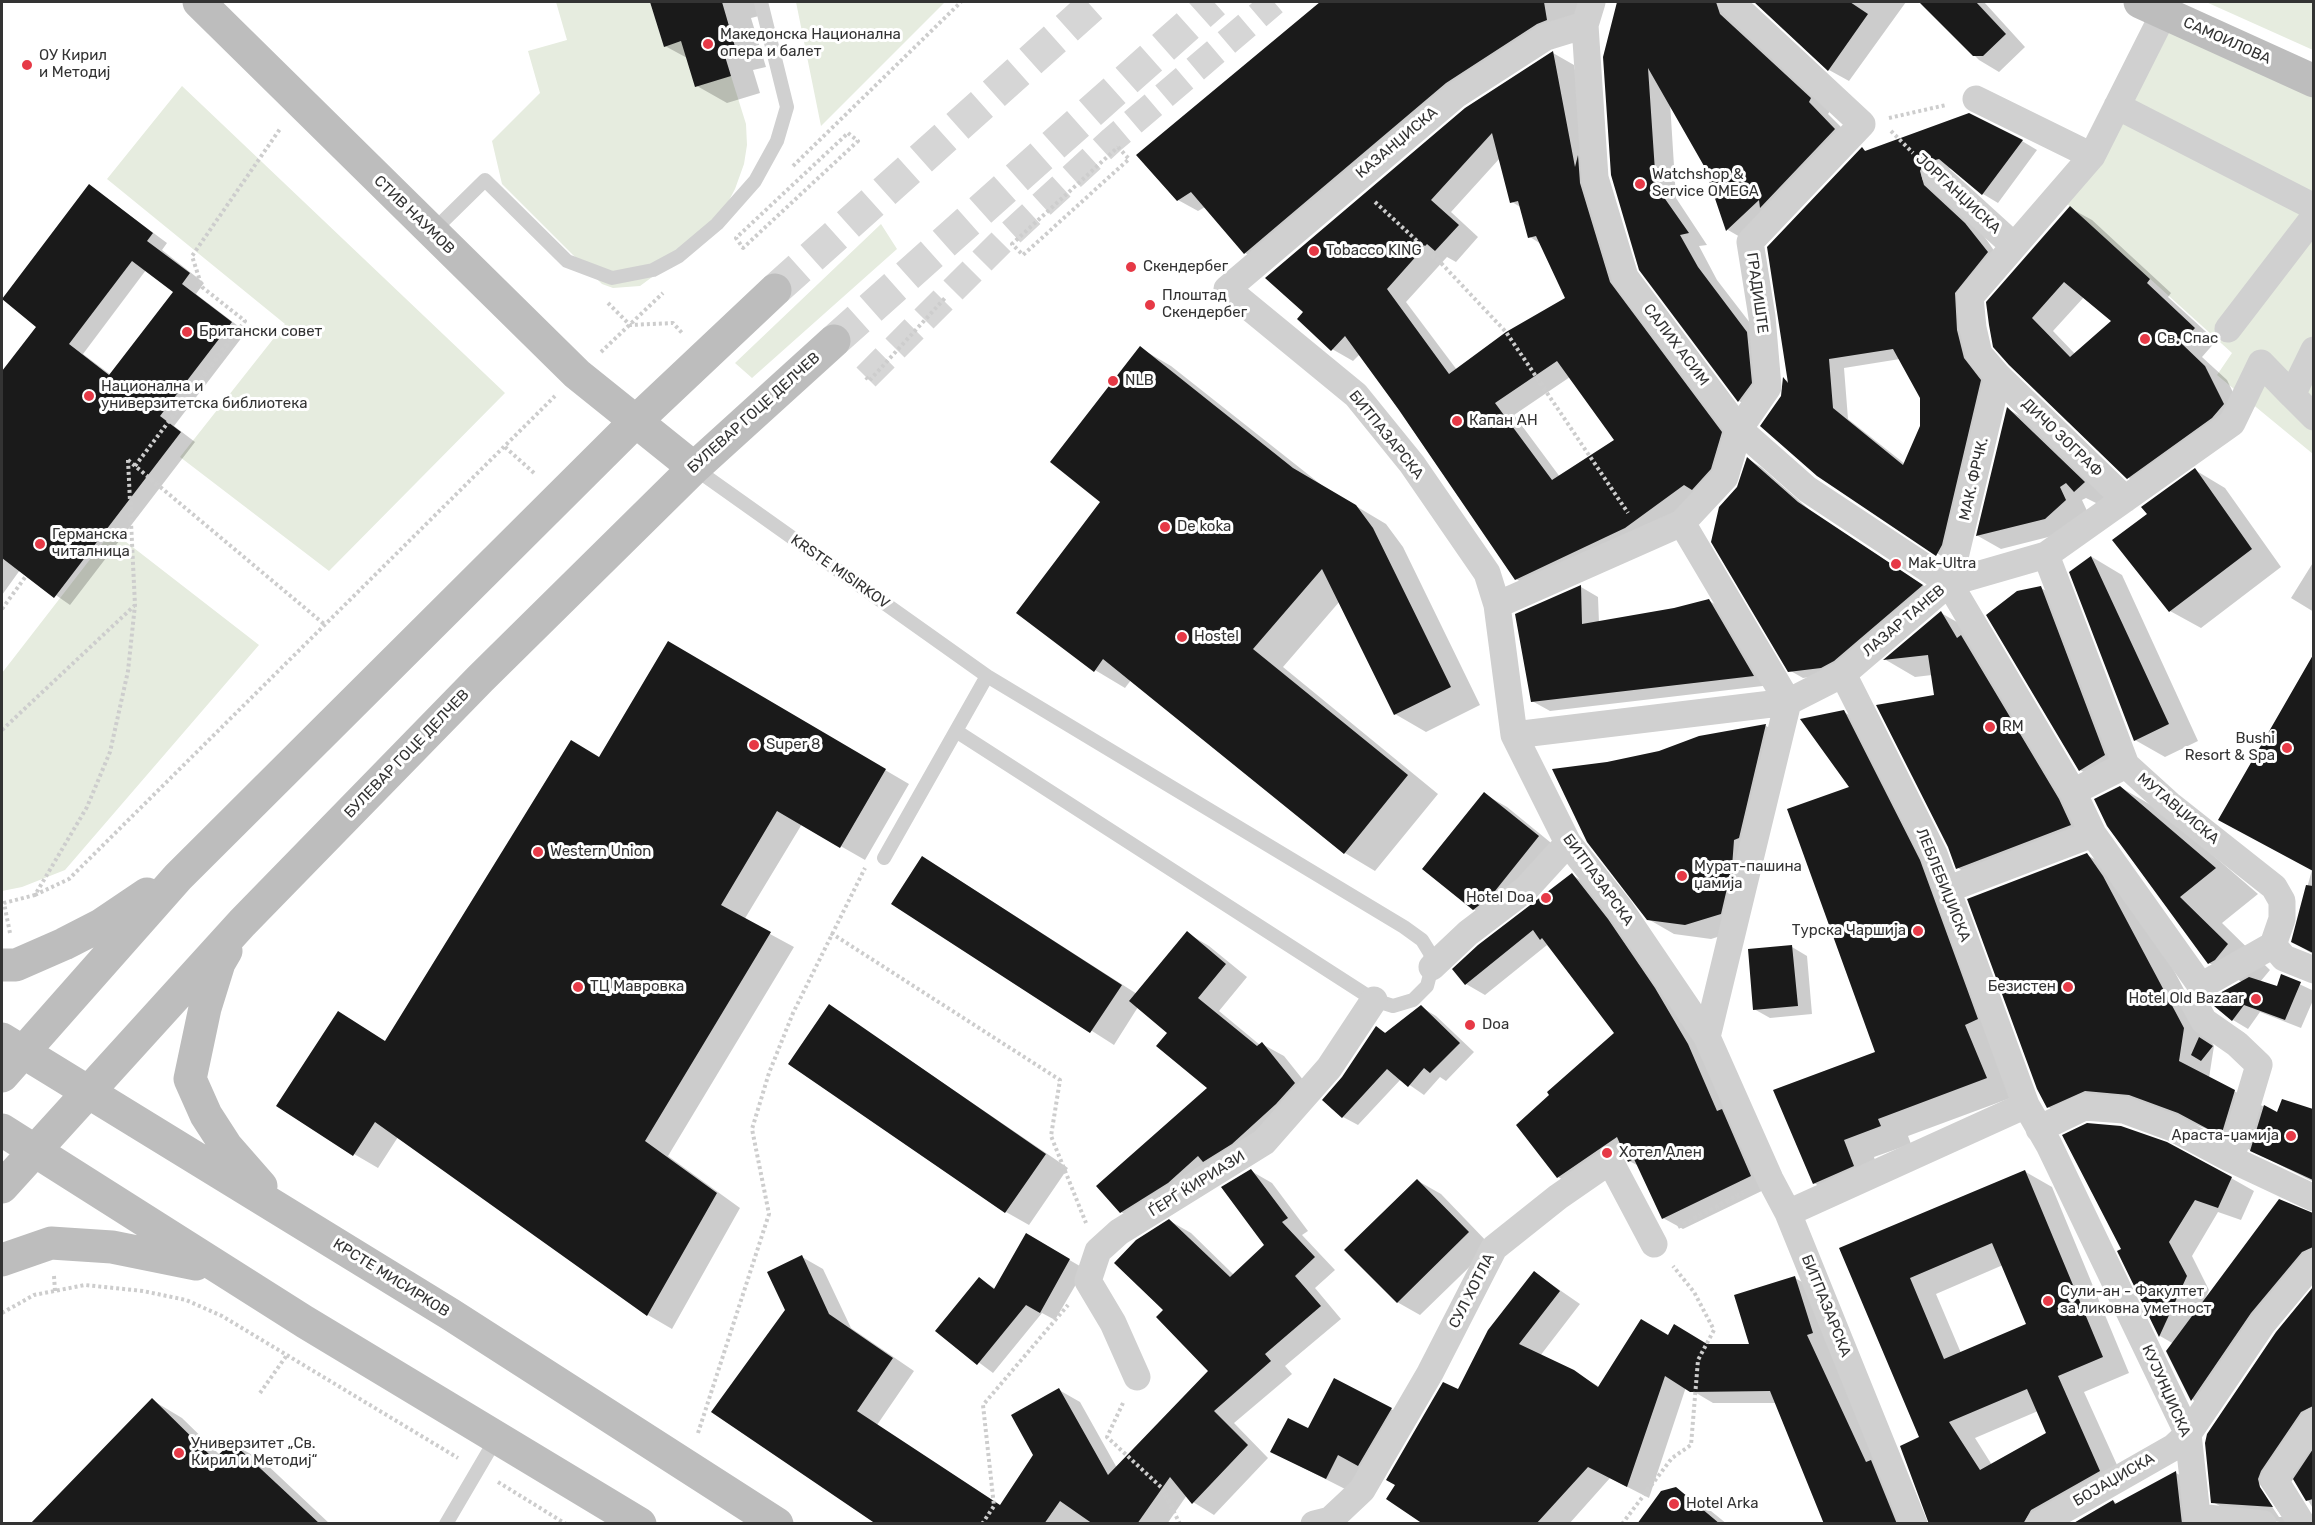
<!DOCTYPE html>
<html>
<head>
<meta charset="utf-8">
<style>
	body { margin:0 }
	#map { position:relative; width:2315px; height:1525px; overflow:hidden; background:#fff; font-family:Rubik,sans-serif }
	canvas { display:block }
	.frame { position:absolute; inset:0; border:3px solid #333; pointer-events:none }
</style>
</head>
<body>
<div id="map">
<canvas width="2315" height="1525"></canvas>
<div class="frame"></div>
</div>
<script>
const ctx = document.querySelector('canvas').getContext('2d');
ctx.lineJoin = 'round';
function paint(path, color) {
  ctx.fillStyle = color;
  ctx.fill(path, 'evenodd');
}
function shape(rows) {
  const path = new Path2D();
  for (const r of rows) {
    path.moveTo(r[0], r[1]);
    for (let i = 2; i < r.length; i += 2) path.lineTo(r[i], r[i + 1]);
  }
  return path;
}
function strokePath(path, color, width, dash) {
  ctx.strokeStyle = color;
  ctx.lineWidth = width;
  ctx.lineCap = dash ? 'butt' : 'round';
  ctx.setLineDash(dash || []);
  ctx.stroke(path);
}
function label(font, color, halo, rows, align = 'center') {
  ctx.font = font + ' Rubik,sans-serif';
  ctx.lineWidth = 6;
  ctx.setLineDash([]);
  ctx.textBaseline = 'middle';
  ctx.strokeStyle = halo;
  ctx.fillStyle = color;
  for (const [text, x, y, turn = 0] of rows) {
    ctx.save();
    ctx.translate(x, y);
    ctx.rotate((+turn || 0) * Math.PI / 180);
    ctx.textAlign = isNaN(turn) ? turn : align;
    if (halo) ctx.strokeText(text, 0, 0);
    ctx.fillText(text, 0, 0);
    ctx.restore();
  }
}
const green = shape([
	[556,2,650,2,664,46,681,41,731,76,746,124,747,145,744,164,735,189,725,208,682,255,640,286,613,288,602,284,502,184,492,141,540,93,528,51,567,40],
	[796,2,945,2,821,126],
	[2206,2,2313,2,2313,50],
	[2164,13,2313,82,2313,454,2217,375,2232,353,2065,202],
	[182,86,505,393,329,571,180,457,285,324,107,179],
	[881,224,897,249,752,378,735,363],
	[112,531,259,645,65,870,22,887,2,891,2,673]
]);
const shadow = shape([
	[652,2,763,2,767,14,751,18,766,67,753,70,760,93,727,103,697,86,689,59,665,46],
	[1322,2,1595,2,1466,94,1265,264,1245,253,1205,207,1198,211,1178,200,1251,63],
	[1619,2,1741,2,1830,111,1828,114,1855,141,1747,241,1728,230,1706,166,1670,102,1676,198,1707,245,1699,246,1717,280,1767,345,1759,412,1739,401,1641,269,1604,58],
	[1756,2,1906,2,1849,81,1829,70],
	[1921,2,1984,2,2025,47,1999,72,1979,60],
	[1553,53,1574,65,1592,165,1630,295,1742,445,1731,481,1536,591,1516,579,1360,354,1353,361,1332,349,1299,319],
	[1500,158,1512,202,1522,208,1530,237,1541,244,1567,299,1457,370,1406,302,1447,257,1456,262,1478,237,1451,212],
	[1570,377,1616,441,1560,477,1514,415],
	[2022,141,2037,150,1998,203,1983,194,1952,168,1939,171,2002,262,1970,302,1996,390,1952,563,1818,475,1782,396,1784,379,1789,382,1862,149,1868,152],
	[1900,359,1922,398,1922,426,1905,464,1848,419,1844,368],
	[90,186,167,243,162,250,204,283,196,294,246,332,174,426,195,442,70,605,20,570,2,595,2,374,38,326],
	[146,270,175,292,111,375,83,354],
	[2070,208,2092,220,2171,293,2168,297,2216,341,2202,357,2227,380,2245,417,2149,490,2127,477,1995,346],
	[2084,297,2113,321,2076,355,2053,331],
	[1140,348,1171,366,1324,487,1386,524,1403,547,1480,705,1426,732,1395,714,1340,601,1283,667,1438,794,1375,871,1345,853,1131,680,1125,688,1095,670,1102,502],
	[2008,409,2030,422,2107,496,2098,504,2086,498,2082,500,2088,513,2068,532,2001,549,1978,536],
	[1748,459,1761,467,1812,512,1935,593,1835,674,1803,678,1789,670,1738,488],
	[2195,470,2225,488,2281,567,2201,628,2170,611,2150,514],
	[2092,557,2122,575,2198,741,2165,757,2135,740],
	[2314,561,2314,612,2291,598],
	[1581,587,1598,597,1599,623,1674,610,1708,600,1726,611,1771,685,1550,711,1532,701],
	[2041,588,2064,601,2116,777,2103,783,2080,770],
	[1941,613,1971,630,2089,818,1988,886,1958,868,1932,675,1915,677,1886,660],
	[668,643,909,784,865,860,802,824,744,920,794,947,668,1156,740,1208,672,1329,648,1315,398,1137,378,1168,354,1154,339,1013,386,1042,600,758],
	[2305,674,2314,676,2314,955,2292,941,2312,870],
	[1844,712,1875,730,2016,1096,1908,1136,1911,1144,1874,1157,1883,1184,1845,1201,1814,1183,1877,1053],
	[1766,726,1791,740,1746,928,1711,939,1674,934,1648,919,1607,764,1659,752,1699,738],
	[2120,787,2163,812,2258,894,2222,923,2270,970,2260,982,2278,988,2282,976,2314,991,2314,998,2301,1028,2260,1012,2248,1029,2233,1020,2242,982,2209,963],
	[1484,794,1507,807,1561,851,1497,922,1473,909],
	[2087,855,2118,872,2134,895,2214,1046,2209,1078,2278,1114,2283,1100,2314,1111,2314,1182,2210,1130,2157,1111,2116,1108,2078,1124,2048,1107],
	[945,871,1137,994,1187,933,1209,946,1247,977,1219,1011,1260,1045,1262,1044,1284,1056,1316,1096,1143,1224,1121,1212,1209,1088,1169,1033,1138,1007,1114,1045,893,904],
	[1572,875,1591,886,1674,1000,1770,1187,1683,1229,1663,1218,1639,1166,1629,1161,1627,1154,1578,1188,1558,1177,1518,1125,1616,1033,1547,945,1485,995,1466,984,1454,970],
	[1792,947,1807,956,1812,1014,1770,1018,1754,1009],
	[830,1006,1068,1168,1029,1225,1006,1212],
	[1421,1007,1436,1016,1474,1052,1446,1081,1440,1077,1424,1095,1401,1079,1358,1125,1343,1117,1343,1078,1376,1028,1386,1033],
	[2064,1136,2231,1178,2254,1191,2241,1220,2218,1212,2192,1256,2209,1290,2205,1299,2307,1214,2314,1215,2314,1269,2215,1413,2193,1400,2168,1351,2174,1344,2160,1336,2119,1251,2123,1250],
	[1251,1171,1272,1183,1308,1231,1302,1235,1335,1270,1315,1288,1341,1319,1285,1366,1292,1374,1234,1423,1268,1458,1214,1515,1193,1502,1187,1495,1167,1524,879,1524,787,1311,802,1257,823,1269,851,1328,914,1371,877,1425,1001,1506,1035,1455,1059,1390,1080,1402,1117,1468,1210,1371,1165,1310,1170,1221,1191,1233,1234,1275,1266,1245],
	[2024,1171,2052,1187,2129,1373,2084,1392,2127,1487,2062,1524,1930,1524,1921,1438,1841,1249],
	[2003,1265,2028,1325,1961,1353,1936,1294],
	[2038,1411,2048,1433,1992,1465,1975,1438],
	[1418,1181,1441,1194,1491,1246,1420,1315,1397,1302],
	[1026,1235,1085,1269,1055,1320,1042,1313,993,1373,937,1331,979,1279,996,1289],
	[1535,1273,1580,1304,1540,1356,1600,1387,1669,1336,1708,1345,1751,1345,1795,1278,1816,1290,1912,1524,1826,1524,1777,1403,1713,1403,1686,1387,1649,1498,1610,1478,1569,1524,1425,1524,1458,1391],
	[2314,1290,2314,1510,2294,1478,2288,1486,2300,1524,2240,1518,2213,1502,2277,1333],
	[2257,1480,2282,1517,2279,1517,2255,1481],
	[152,1400,182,1418,220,1455,233,1444,263,1461,330,1524,32,1524],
	[1391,1409,1414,1422,1349,1491,1272,1452,1309,1430],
	[2176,1473,2203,1488,2207,1524,2075,1524,2113,1501,2118,1504],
	[1676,1489,1706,1507,1727,1524,1639,1524]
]);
const building = shape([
	[650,2,722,2,736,50,724,53,731,76,695,87,681,41,664,47],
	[1320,2,1544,2,1547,20,1537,24,1446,83,1244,254,1191,192,1177,201,1136,155],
	[1617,2,1716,2,1720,14,1811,98,1809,102,1835,129,1760,208,1759,200,1726,231,1704,166,1648,68,1656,186,1689,233,1680,235,1698,267,1747,332,1752,383,1738,402,1639,270,1611,175,1603,57],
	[1754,2,1850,2,1868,14,1828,71],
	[1919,2,1976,2,2006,34,1983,56,1973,56],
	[1553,51,1575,167,1578,155,1580,183,1610,282,1722,432,1711,469,1692,490,1684,485,1625,528,1515,580,1399,410,1345,336,1331,351,1297,319,1303,312,1265,278,1465,108],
	[1492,133,1510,203,1518,201,1528,238,1536,236,1565,298,1506,332,1449,374,1387,289,1427,244,1435,251,1459,225,1431,200],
	[1557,361,1614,440,1552,480,1495,403],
	[1969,113,2023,140,1982,195,1939,159,1924,163,1920,171,1924,185,1965,223,1988,252,1955,293,1957,330,1964,358,1981,380,1942,545,1936,556,1817,476,1760,426,1781,396,1783,377,1788,383,1767,247,1862,147,1865,151],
	[1893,349,1920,398,1920,426,1903,465,1833,408,1829,359],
	[89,184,153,233,147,241,190,273,182,284,232,322,160,416,181,432,54,598,2,558,2,371,36,327,2,299],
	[132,261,173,292,109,375,69,344],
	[2070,206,2150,279,2147,283,2195,328,2181,343,2205,366,2224,404,2212,418,2127,479,2009,365,1993,347,1989,325,1986,302],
	[2064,282,2111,321,2070,357,2032,318],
	[1140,346,1293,468,1356,505,1373,528,1451,687,1394,715,1322,569,1253,649,1408,775,1344,854,1103,659,1094,672,1016,613,1100,502,1050,462],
	[2007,407,2085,482,2074,492,2066,483,2060,487,2066,500,2045,519,1976,536],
	[1747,457,1798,502,1923,585,1834,661,1821,668,1788,672,1711,542,1719,507,1737,487],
	[2195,468,2252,549,2169,612,2112,540,2147,514,2141,507],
	[2091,556,2169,724,2134,741,2069,572],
	[1581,585,1582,624,1674,608,1709,599,1754,676,1531,702,1515,614],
	[2041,586,2105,755,2079,771,1986,615,2017,591],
	[1941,611,1957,638,1961,635,2059,799,2071,825,1956,869,1948,847,1876,705,1934,695,1928,655,1883,660],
	[668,641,886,769,840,848,777,811,721,905,771,932,645,1141,717,1193,647,1316,375,1122,353,1156,276,1106,338,1011,385,1041,571,740,599,757],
	[2313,655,2313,871,2218,820],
	[1844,710,1920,860,1978,1019,1965,1025,1987,1078,1878,1119,1881,1126,1844,1140,1854,1166,1813,1184,1773,1090,1875,1052,1787,809,1849,787,1800,719],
	[1766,724,1739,838,1734,840,1732,867,1721,914,1685,925,1647,920,1587,842,1552,769,1607,762,1659,751,1699,736],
	[2120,786,2216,868,2180,897,2228,944,2215,960,2208,964,2107,826,2094,799],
	[1484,792,1539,836,1491,896,1473,910,1422,869],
	[2087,853,2103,876,2184,1028,2179,1061,2235,1090,2221,1136,2178,1113,2129,1095,2085,1091,2047,1108,2037,1089,1967,899],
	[922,856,1122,985,1090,1033,891,904],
	[1572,873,1608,919,1655,988,1688,1044,1717,1111,1722,1109,1751,1176,1662,1219,1634,1159,1628,1162,1617,1137,1557,1178,1516,1125,1549,1095,1547,1092,1614,1033,1542,938,1540,940,1533,930,1465,985,1452,969,1478,945],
	[2306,885,2313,886,2313,953,2291,942],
	[1187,931,1226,964,1198,998,1257,1046,1262,1042,1295,1083,1276,1104,1232,1144,1203,1162,1198,1156,1168,1183,1120,1213,1096,1186,1207,1088,1156,1046,1167,1033,1129,1001],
	[1792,945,1798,1006,1753,1010,1748,949],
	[2281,974,2301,982,2285,1020,2244,1005,2232,1021,2214,1006,2220,993,2249,977,2277,986],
	[829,1004,1046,1154,1005,1213,788,1064],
	[1421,1005,1460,1043,1430,1073,1424,1068,1408,1087,1387,1069,1342,1118,1322,1100,1342,1077,1376,1026,1385,1033],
	[2199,1037,2213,1046,2201,1061,2191,1055],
	[2282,1099,2313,1109,2313,1180,2250,1151,2264,1105,2277,1112],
	[2087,1123,2121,1126,2167,1142,2232,1177,2218,1208,2195,1200,2169,1242,2187,1276,2159,1337,2117,1251,2121,1249,2062,1135],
	[1251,1169,1288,1218,1282,1222,1315,1257,1295,1276,1321,1306,1265,1354,1271,1361,1214,1411,1248,1445,1192,1504,1170,1477,1137,1524,1093,1524,1060,1501,1044,1524,876,1524,711,1412,785,1310,767,1272,802,1255,829,1314,893,1358,857,1411,1000,1505,1033,1455,1011,1415,1059,1388,1108,1475,1208,1371,1156,1317,1163,1310,1114,1263,1136,1240,1169,1219,1230,1277,1264,1245,1221,1187],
	[2025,1170,2103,1357,2058,1376,2100,1471,2031,1510,2023,1524,1929,1524,1900,1446,1919,1437,1839,1248],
	[1992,1243,2026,1324,1944,1359,1910,1278],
	[2027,1389,2046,1433,1980,1470,1949,1422],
	[1417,1179,1469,1232,1397,1303,1344,1250],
	[2279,1199,2313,1213,2313,1247,2302,1252,2251,1313,2191,1401,2166,1351],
	[1026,1233,1070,1259,1040,1313,1026,1305,977,1365,935,1331,979,1277,994,1289],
	[1534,1271,1560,1291,1519,1344,1574,1370,1598,1387,1641,1319,1668,1335,1674,1324,1707,1344,1749,1344,1734,1295,1795,1276,1813,1333,1807,1335,1866,1462,1871,1460,1897,1524,1824,1524,1770,1391,1690,1392,1665,1376,1627,1487,1588,1467,1536,1524,1423,1524,1386,1499,1395,1485,1386,1480,1443,1382,1458,1389,1488,1330],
	[2313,1287,2313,1406,2301,1412,2261,1471,2258,1479,2260,1487,2273,1507,2211,1503,2205,1443,2207,1434,2276,1332],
	[1334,1378,1392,1408,1358,1466,1338,1455,1326,1479,1270,1452,1288,1418,1308,1428],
	[152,1398,214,1459,232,1442,320,1524,30,1524],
	[2313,1449,2313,1499,2306,1501,2293,1479],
	[2176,1471,2182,1524,2072,1524,2113,1500,2115,1504],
	[1676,1487,1720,1524,1637,1524,1661,1491]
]);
const streetTunnel = shape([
	[866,377,1002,241,1112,140,1274,2]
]);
const secondaryTunnel = shape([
	[775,290,1096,2],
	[834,341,1214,2]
]);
const path = shape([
	[1889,118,1946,105],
	[1891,131,1913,153],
	[848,133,858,141,743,248,736,238,848,133],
	[1118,147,1129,159,1023,255,1012,244,1118,147],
	[793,166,961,2],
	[1375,202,1441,263,1506,332,1628,513],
	[608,303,630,325,673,323,683,334],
	[601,352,663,293],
	[866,377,869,381,945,298],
	[505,447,535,474],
	[128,460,324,624],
	[135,466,245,321,202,287,192,256,280,129],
	[2,609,26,576],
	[2,730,134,606],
	[35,895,69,879,555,396],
	[10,933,4,903,35,895,87,807,110,752,128,671,135,605,128,460],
	[831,933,1060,1080,1051,1136,1086,1223],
	[1678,1227,1743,1193],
	[54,1276,55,1291],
	[2,1313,34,1295,85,1285,143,1291,186,1300,222,1316,458,1458],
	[260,1393,287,1355],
	[1123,1403,1107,1437,1162,1488,1180,1524],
	[698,1433,769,1214,752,1129,769,1073,793,1013,865,868],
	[498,1482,566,1524],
	[982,1524,994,1506,983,1405,1068,1305],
	[1622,1524,1672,1458,1691,1445,1698,1360,1714,1330,1694,1292,1673,1266]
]);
const lane = shape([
	[432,232,485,180,567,261,612,278,653,270,679,256,717,224,755,181,777,141,787,107,761,2],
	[694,468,987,676,1404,927,1422,940,1430,953,1432,967,1427,986,1413,1000,1393,1006,1374,1000,956,731],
	[884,858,987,676],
	[446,1524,497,1437]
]);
const street = shape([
	[1592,2,1585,25,1595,178,1625,277,1739,429,1807,489,1949,583,2073,792,2093,834,2201,986,2273,945,2284,958,2314,970],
	[1585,25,1546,37,1456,95,1227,289,1356,395,1412,464,1487,573,1497,605,1514,735,1568,843,1621,910,1707,1037,1770,1179,1788,1213,1914,1524],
	[1976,99,2092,156],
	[2117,106,2314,207],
	[1935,174,2013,245],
	[2228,329,2314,217],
	[2314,350,2292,395,2314,417],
	[2125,499,1998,376,1979,354,1973,328,1970,297,2092,156,2164,13],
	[1682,523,1788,702,1707,1037],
	[2046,555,2126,765,2169,804,2274,887,2282,901,2282,919,2273,945],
	[1949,583,1998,376],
	[1497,605,1682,523,1725,477,1739,429,1768,387,1762,317,1750,242,1862,124,1731,2],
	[1843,674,1934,854,2026,1105,2049,1145,2188,1434,2198,1524],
	[1514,735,1788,702,1843,674,1949,583,2046,555,2232,423,2261,363,2292,395],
	[2073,792,2126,765],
	[1946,890,2093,834],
	[1432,967,1468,933,1526,889,1568,843],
	[2194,1003,2204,1021,2237,1044,2259,1065,2231,1159],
	[2039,1129,2084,1107,2124,1110,2173,1128,2231,1159,2314,1198],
	[1788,1213,2026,1105],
	[1137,1377,1113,1323,1088,1281,1098,1251,1119,1232,1264,1142,1329,1068,1374,1000],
	[2198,1517,2263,1524],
	[1314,1524,1330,1520,1362,1490,1430,1373,1494,1248,1558,1197,1610,1161,1654,1244],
	[2039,1524,2174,1447,2188,1434,2263,1323,2314,1262],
	[2302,1524,2274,1479,2314,1421]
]);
const secondary = shape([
	[199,2,577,374,694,468],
	[2140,2,2314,81],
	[226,951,219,963,205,1008,190,1079,206,1115,226,1146,261,1186],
	[2,965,16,965,64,944,101,925,147,894],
	[2,1039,450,1314,777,1524],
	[2,1076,178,877,635,422,775,290],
	[2,1130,305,1322,640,1524],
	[2,1187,242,923,480,679,694,468,834,341],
	[2,1260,51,1243,112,1247,196,1264]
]);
const markers = [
	[708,44,6,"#e63946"],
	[27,65,6,"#e63946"],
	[1640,184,6,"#e63946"],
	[1314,251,6,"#e63946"],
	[1131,267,6,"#e63946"],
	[1150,305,6,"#e63946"],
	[187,332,6,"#e63946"],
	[2145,339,6,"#e63946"],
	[1113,381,6,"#e63946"],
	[89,396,6,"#e63946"],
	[1457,421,6,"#e63946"],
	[1165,527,6,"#e63946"],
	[40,544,6,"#e63946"],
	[1896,564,6,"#e63946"],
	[1182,637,6,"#e63946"],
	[1990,727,6,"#e63946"],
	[754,745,6,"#e63946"],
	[2287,748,6,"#e63946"],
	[538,852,6,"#e63946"],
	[1682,876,6,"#e63946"],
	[1546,898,6,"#e63946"],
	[1918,931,6,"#e63946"],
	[578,987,6,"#e63946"],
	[2068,987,6,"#e63946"],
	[2256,999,6,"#e63946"],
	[1470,1025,6,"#e63946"],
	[2291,1136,6,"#e63946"],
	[1607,1153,6,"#e63946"],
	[2048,1301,6,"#e63946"],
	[179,1453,6,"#e63946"],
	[1674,1504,6,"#e63946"]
];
const poiNames = [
	["Македонска Национална",720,35],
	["опера и балет",720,52],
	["ОУ Кирил",39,56],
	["и Методиј",39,73],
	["Watchshop &",1652,175],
	["Service OMEGA",1652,192],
	["Tobacco KING",1326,251],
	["Скендербег",1143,267],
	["Плоштад",1162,296],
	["Скендербег",1162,313],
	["Британски совет",199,332],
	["Св. Спас",2157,339],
	["NLB",1125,381],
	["Национална и",101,387],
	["универзитетска библиотека",101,404],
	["Капан АН",1469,421],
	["De koka",1177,527],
	["Германска",52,535],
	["читалница",52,552],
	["Mak-Ultra",1908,564],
	["Hostel",1194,637],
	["RM",2002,727],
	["Bushi",2275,739,"right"],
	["Resort & Spa",2275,756,"right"],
	["Super 8",766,745],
	["Western Union",550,852],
	["Мурат-пашина",1694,867],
	["џамија",1694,884],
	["Hotel Doa",1534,898,"right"],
	["Турска Чаршија",1906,931,"right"],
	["ТЦ Мавровка",590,987],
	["Безистен",2056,987,"right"],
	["Hotel Old Bazaar",2244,999,"right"],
	["Doa",1482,1025],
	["Араста-џамија",2279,1136,"right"],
	["Хотел Ален",1619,1153],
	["Сули-ан - Факултет",2060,1292],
	["за ликовна уметност",2060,1309],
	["Универзитет „Св.",191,1444],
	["Кирил и Методиј“",191,1461],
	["Hotel Arka",1686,1504]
];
const streetNames = [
	["САМОИЛОВА",2227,41,24],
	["КАЗАНЏИСКА",1397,143,-40],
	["ЈОРГАНЏИСКА",1958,194,43],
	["СТИВ НАУМОВ",414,215,44],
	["ГРАДИШТЕ",1757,293,82],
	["САЛИХ АСИМ",1676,345,53],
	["БУЛЕВАР ГОЦЕ ДЕЛЧЕВ",754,413,-42],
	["БИТПАЗАРСКА",1386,435,51],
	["ДИЧО ЗОГРАФ",2062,438,44],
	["МАК. ФРЧК.",1974,479,-77],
	["KRSTE MISIRKOV",840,572,35],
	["ЛАЗАР ТАНЕВ",1904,621,-40],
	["БУЛЕВАР ГОЦЕ ДЕЛЧЕВ",407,754,-46],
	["МУТАВЏИСКА",2178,809,40],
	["БИТПАЗАРСКА",1598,880,54],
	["ЛЕБЛЕБИЏИСКА",1943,885,68],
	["ЃЕРЃ ЌИРИАЗИ",1197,1184,-32],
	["КРСТЕ МИСИРКОВ",391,1278,32],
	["СУЛ ХОТЛА",1472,1291,-63],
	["БИТПАЗАРСКА",1826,1306,68],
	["КУЈУНЏИСКА",2166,1391,66],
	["БОЈАЏИСКА",2114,1480,-30]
];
paint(green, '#e6ecdf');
paint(shadow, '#0003');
paint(building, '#1a1a1a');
strokePath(streetTunnel, '#d6d6d6', 27, [27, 14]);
strokePath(secondaryTunnel, '#d6d6d6', 33, [33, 16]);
strokePath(path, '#cdcdcd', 4, [3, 3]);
strokePath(lane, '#d0d0d0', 14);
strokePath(street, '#d0d0d0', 27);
strokePath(secondary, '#bdbdbd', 33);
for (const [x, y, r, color] of markers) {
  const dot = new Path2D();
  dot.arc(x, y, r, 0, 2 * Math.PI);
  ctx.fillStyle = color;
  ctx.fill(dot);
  strokePath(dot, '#fff', 2);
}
label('15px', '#333', '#fff', poiNames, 'left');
label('15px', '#333', '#fff', streetNames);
</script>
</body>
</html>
